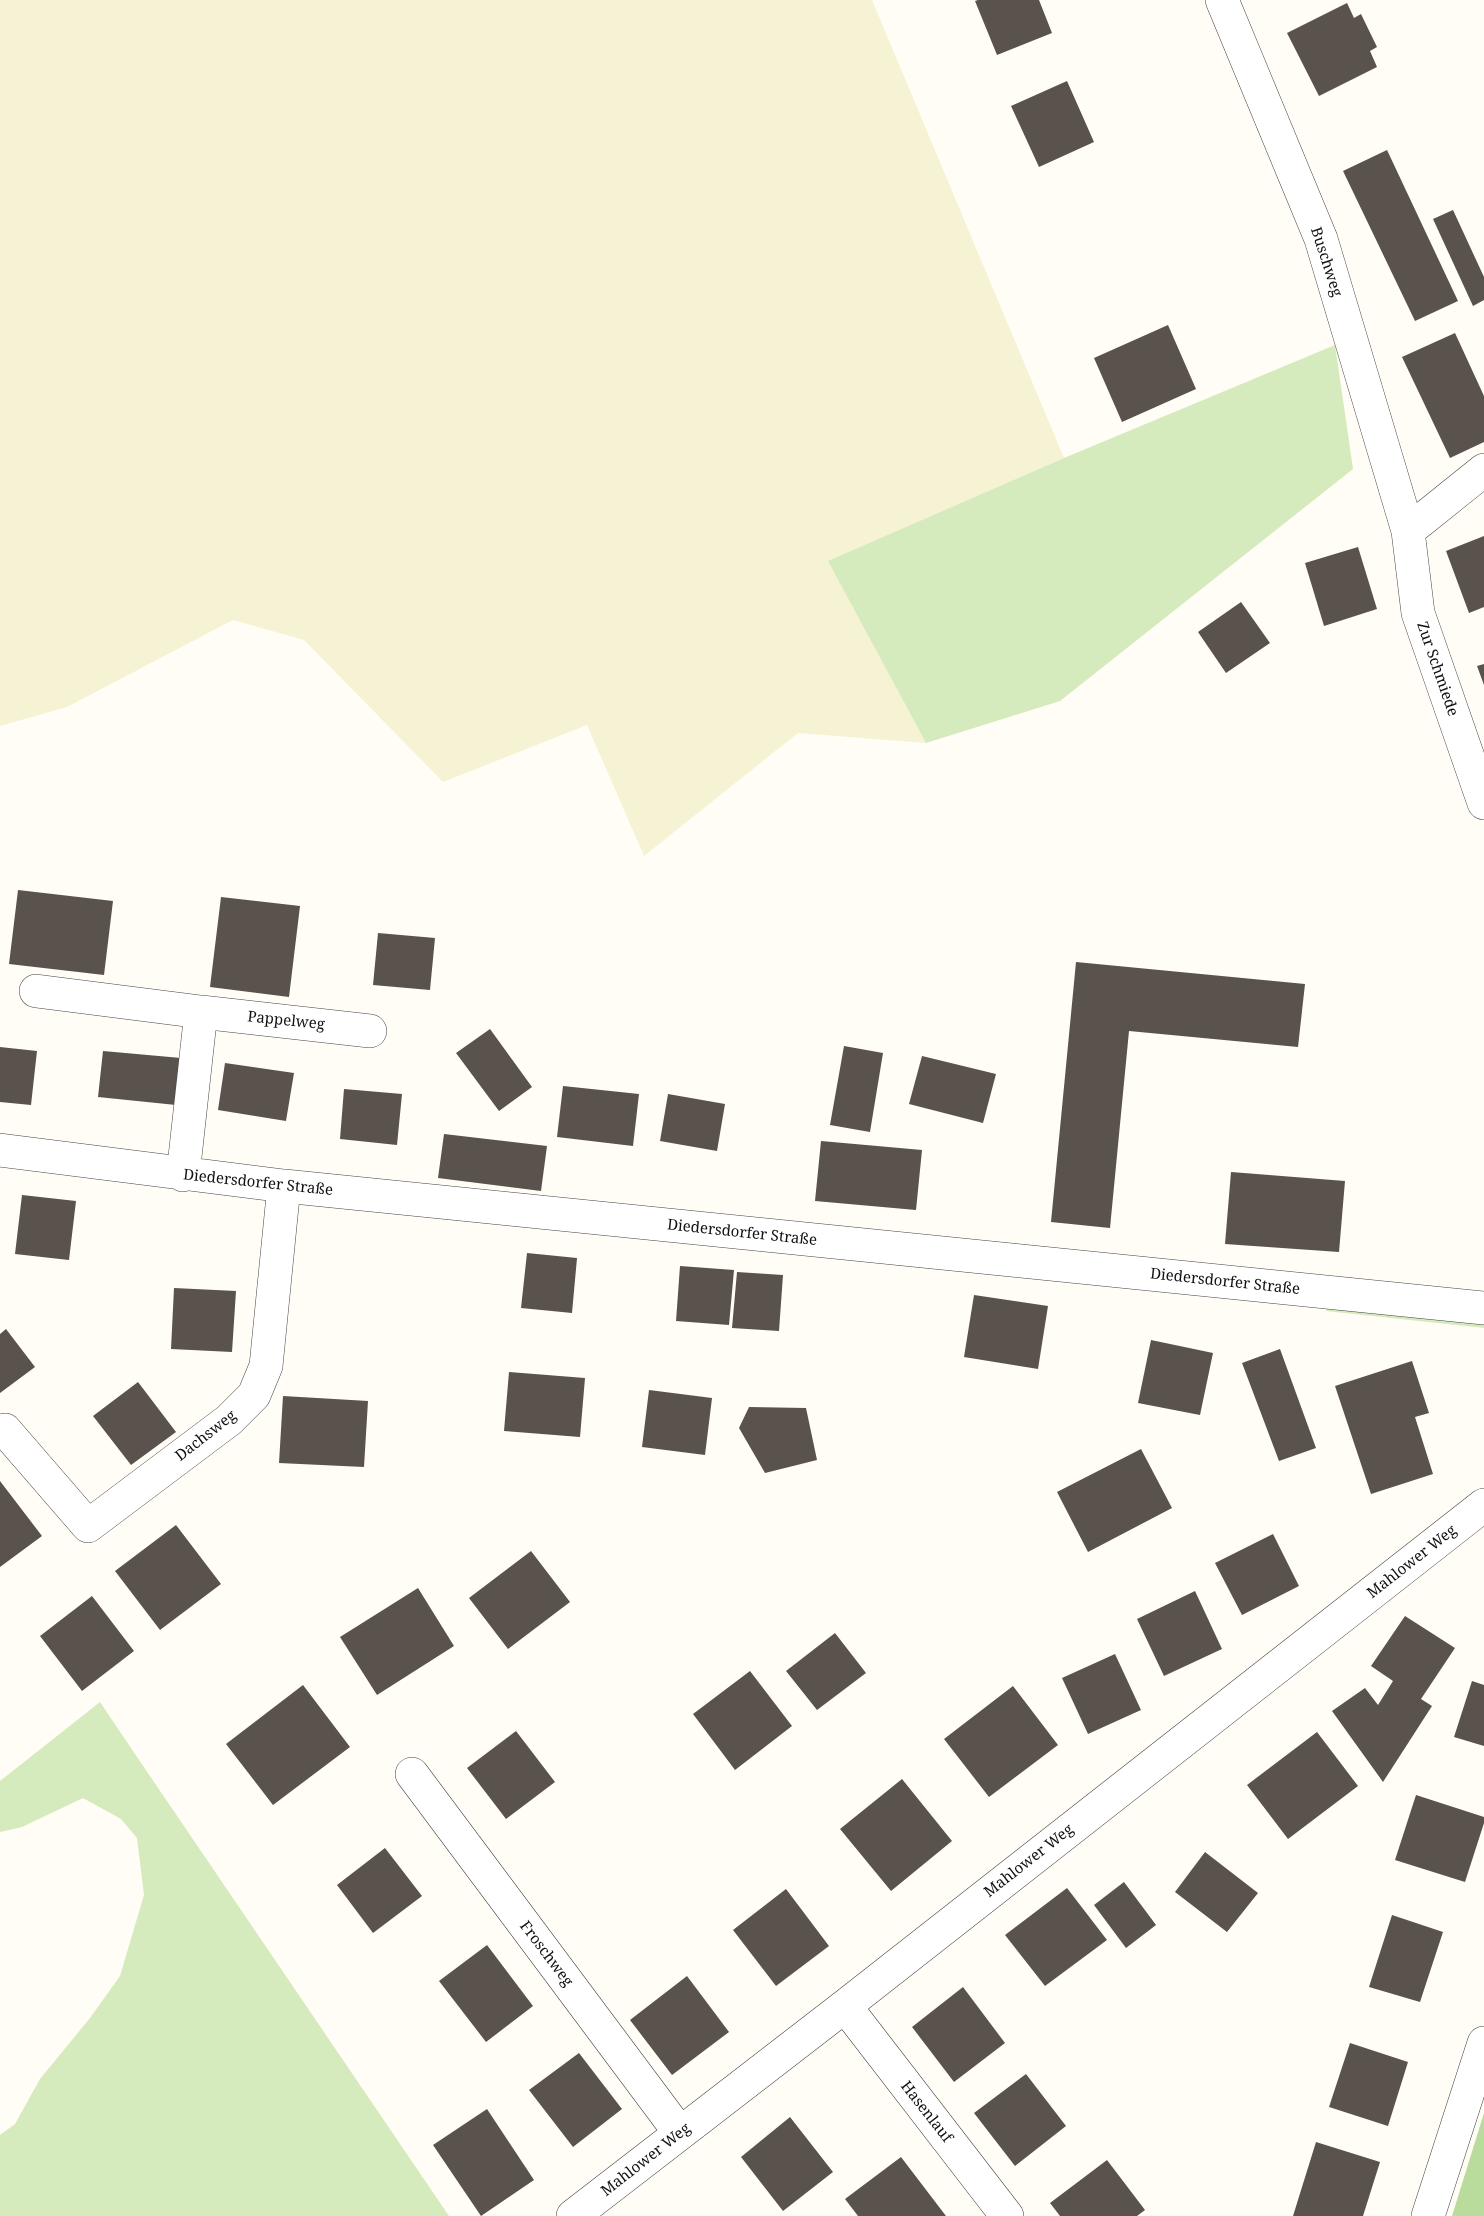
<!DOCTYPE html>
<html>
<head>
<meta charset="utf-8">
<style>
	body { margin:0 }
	canvas { display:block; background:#fffdf5 }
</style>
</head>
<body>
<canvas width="1484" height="2216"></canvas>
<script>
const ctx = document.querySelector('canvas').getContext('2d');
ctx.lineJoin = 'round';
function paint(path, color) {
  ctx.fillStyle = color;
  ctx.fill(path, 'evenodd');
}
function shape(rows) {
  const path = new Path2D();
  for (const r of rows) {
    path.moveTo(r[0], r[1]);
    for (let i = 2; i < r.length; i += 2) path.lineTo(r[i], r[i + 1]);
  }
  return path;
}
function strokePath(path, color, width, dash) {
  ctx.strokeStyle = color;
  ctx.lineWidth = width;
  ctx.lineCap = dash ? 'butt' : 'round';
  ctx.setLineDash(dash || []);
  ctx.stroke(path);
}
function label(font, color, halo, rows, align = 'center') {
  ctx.font = font + ' "Noto Serif",serif';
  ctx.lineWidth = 6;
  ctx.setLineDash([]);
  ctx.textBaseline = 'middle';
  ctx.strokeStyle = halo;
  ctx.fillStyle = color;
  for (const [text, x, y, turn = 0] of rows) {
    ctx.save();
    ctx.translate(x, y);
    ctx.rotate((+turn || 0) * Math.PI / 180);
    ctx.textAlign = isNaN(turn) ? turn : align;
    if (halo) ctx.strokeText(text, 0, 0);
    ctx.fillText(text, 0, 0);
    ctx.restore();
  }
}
const farmland = shape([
	[0,0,872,0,1064,458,829,561,926,743,798,733,644,856,587,725,443,782,304,640,233,620,67,707,0,726]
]);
const green = shape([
	[1335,345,1353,469,1060,701,926,743,828,561,1064,458],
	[1327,1308,1484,1323,1484,1328,1326,1311],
	[100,1702,135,1754,449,2216,0,2216,0,2135,15,2124,40,2079,90,2018,120,1976,144,1895,137,1838,121,1819,83,1798,22,1827,0,1832,0,1781]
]);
const forest = shape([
	[1484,2113,1484,2216,1452,2216]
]);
const building = shape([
	[978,0,1039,0,1052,33,997,55,975,1],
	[1347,3,1354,18,1361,14,1377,47,1370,51,1377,67,1319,96,1287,33],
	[1067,81,1094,142,1039,167,1011,106],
	[1387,150,1458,301,1415,321,1343,171],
	[1453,210,1484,277,1484,300,1473,306,1433,219],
	[1168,325,1196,389,1122,422,1094,358],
	[1455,333,1484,396,1484,442,1450,458,1402,357],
	[1484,536,1484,607,1469,613,1446,551],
	[1358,547,1377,609,1324,626,1305,563],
	[1241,602,1270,643,1226,673,1198,632],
	[1484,664,1484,685,1477,666],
	[18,890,113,901,104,975,9,964],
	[221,897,300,906,289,997,210,987],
	[378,933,435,938,430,990,373,985],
	[1076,962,1305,984,1298,1047,1129,1031,1110,1228,1051,1222],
	[490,1029,532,1087,499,1111,456,1053],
	[844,1046,883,1053,870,1132,830,1125],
	[0,1047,37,1051,31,1105,0,1102],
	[103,1051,181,1058,176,1105,98,1097],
	[922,1056,996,1074,983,1123,909,1104],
	[225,1063,294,1073,286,1121,218,1110],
	[563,1086,639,1094,633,1146,557,1137],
	[344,1089,402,1094,397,1145,340,1139],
	[668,1094,725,1104,717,1151,660,1141],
	[444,1134,547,1146,541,1191,438,1178],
	[821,1141,922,1150,916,1210,815,1201],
	[1231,1172,1345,1181,1339,1252,1225,1244],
	[22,1195,76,1201,69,1260,15,1254],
	[527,1253,577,1258,572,1313,521,1308],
	[680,1266,734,1270,729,1325,676,1321],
	[737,1272,783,1275,779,1331,732,1328],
	[174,1288,236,1291,232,1352,171,1349],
	[974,1295,1048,1306,1038,1369,964,1357],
	[6,1329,35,1367,0,1393,0,1334],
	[1151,1340,1213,1353,1200,1415,1138,1403],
	[1280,1349,1316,1448,1279,1461,1242,1363],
	[1412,1361,1429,1413,1415,1417,1433,1474,1371,1494,1335,1386],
	[509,1372,585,1378,580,1437,504,1431],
	[138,1382,176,1432,131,1465,93,1416],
	[649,1390,712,1398,705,1455,642,1447],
	[283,1396,368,1401,364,1467,279,1463],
	[749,1407,806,1408,817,1460,765,1473,739,1428],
	[1141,1449,1172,1508,1088,1552,1057,1492],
	[0,1481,42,1536,0,1567],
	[176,1525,221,1584,160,1630,115,1571],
	[1273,1534,1299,1586,1242,1615,1215,1563],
	[531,1551,570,1602,508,1649,469,1598],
	[418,1588,454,1646,377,1695,340,1637],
	[1195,1591,1222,1649,1164,1676,1137,1619],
	[92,1596,134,1651,82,1691,40,1636],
	[1405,1616,1455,1648,1421,1699,1432,1706,1383,1782,1332,1711,1365,1688,1378,1705,1393,1681,1371,1666],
	[835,1633,866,1673,817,1710,786,1671],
	[1115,1654,1141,1710,1088,1734,1062,1678],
	[750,1671,792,1726,735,1770,693,1714],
	[1472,1681,1484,1685,1484,1746,1454,1737],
	[303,1685,350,1747,273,1805,226,1744],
	[1013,1686,1058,1745,989,1797,944,1739],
	[516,1731,555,1782,506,1819,467,1768],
	[1317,1732,1358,1786,1288,1839,1247,1785],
	[902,1779,952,1841,891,1891,840,1829],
	[1416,1795,1484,1817,1484,1823,1465,1882,1395,1860],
	[385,1848,422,1896,373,1933,337,1885],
	[1205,1852,1258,1893,1227,1932,1175,1892],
	[1124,1882,1156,1925,1126,1948,1094,1905],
	[1067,1888,1107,1940,1045,1986,1005,1935],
	[786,1889,829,1946,776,1986,733,1930],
	[1392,1915,1443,1932,1420,2002,1369,1987],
	[487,1945,533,2006,486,2042,439,1981],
	[687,1976,729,2032,672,2075,630,2020],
	[963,1987,1005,2043,954,2082,912,2027],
	[1350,2043,1408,2062,1388,2126,1329,2107],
	[579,2053,622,2109,573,2147,529,2090],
	[1026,2074,1066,2126,1015,2166,974,2113],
	[487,2109,534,2180,481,2216,433,2145],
	[790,2117,833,2172,783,2211,741,2157],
	[1316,2142,1380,2162,1363,2216,1293,2216],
	[901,2157,946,2216,858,2216,845,2199],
	[1107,2160,1145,2210,1137,2216,1060,2216,1050,2203]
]);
const minor = shape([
	[1222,0,1321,239,1408,531,1418,613,1484,803],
	[1408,531,1484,470],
	[36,991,201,1012],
	[0,1150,284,1186,1484,1308],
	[183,1175,201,1012,370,1031],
	[5,1430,88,1526,229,1420,254,1395,266,1366,284,1186],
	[412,1774,680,2133],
	[845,2006,1007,2216],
	[573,2216,845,2006,1484,1505],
	[1428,2216,1484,2043]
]);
const streetNames = [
	["Buschweg",1326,262,72],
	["Zur Schmiede",1437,669,71],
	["Pappelweg",286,1021,6],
	["Diedersdorfer Straße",258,1183,6],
	["Diedersdorfer Straße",742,1233,6],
	["Diedersdorfer Straße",1225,1282,6],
	["Dachsweg",206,1436,-38],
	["Mahlower Weg",1412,1562,-38],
	["Mahlower Weg",1029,1861,-38],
	["Froschweg",546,1954,53],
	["Hasenlauf",926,2112,52],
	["Mahlower Weg",646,2160,-38]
];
paint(farmland, '#f6f3d4');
paint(green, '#d5ebbd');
paint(forest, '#b9dc9c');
paint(building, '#5a524d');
strokePath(minor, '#444', 34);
strokePath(minor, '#fff', 33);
label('15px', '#111', '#fff', streetNames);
</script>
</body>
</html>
